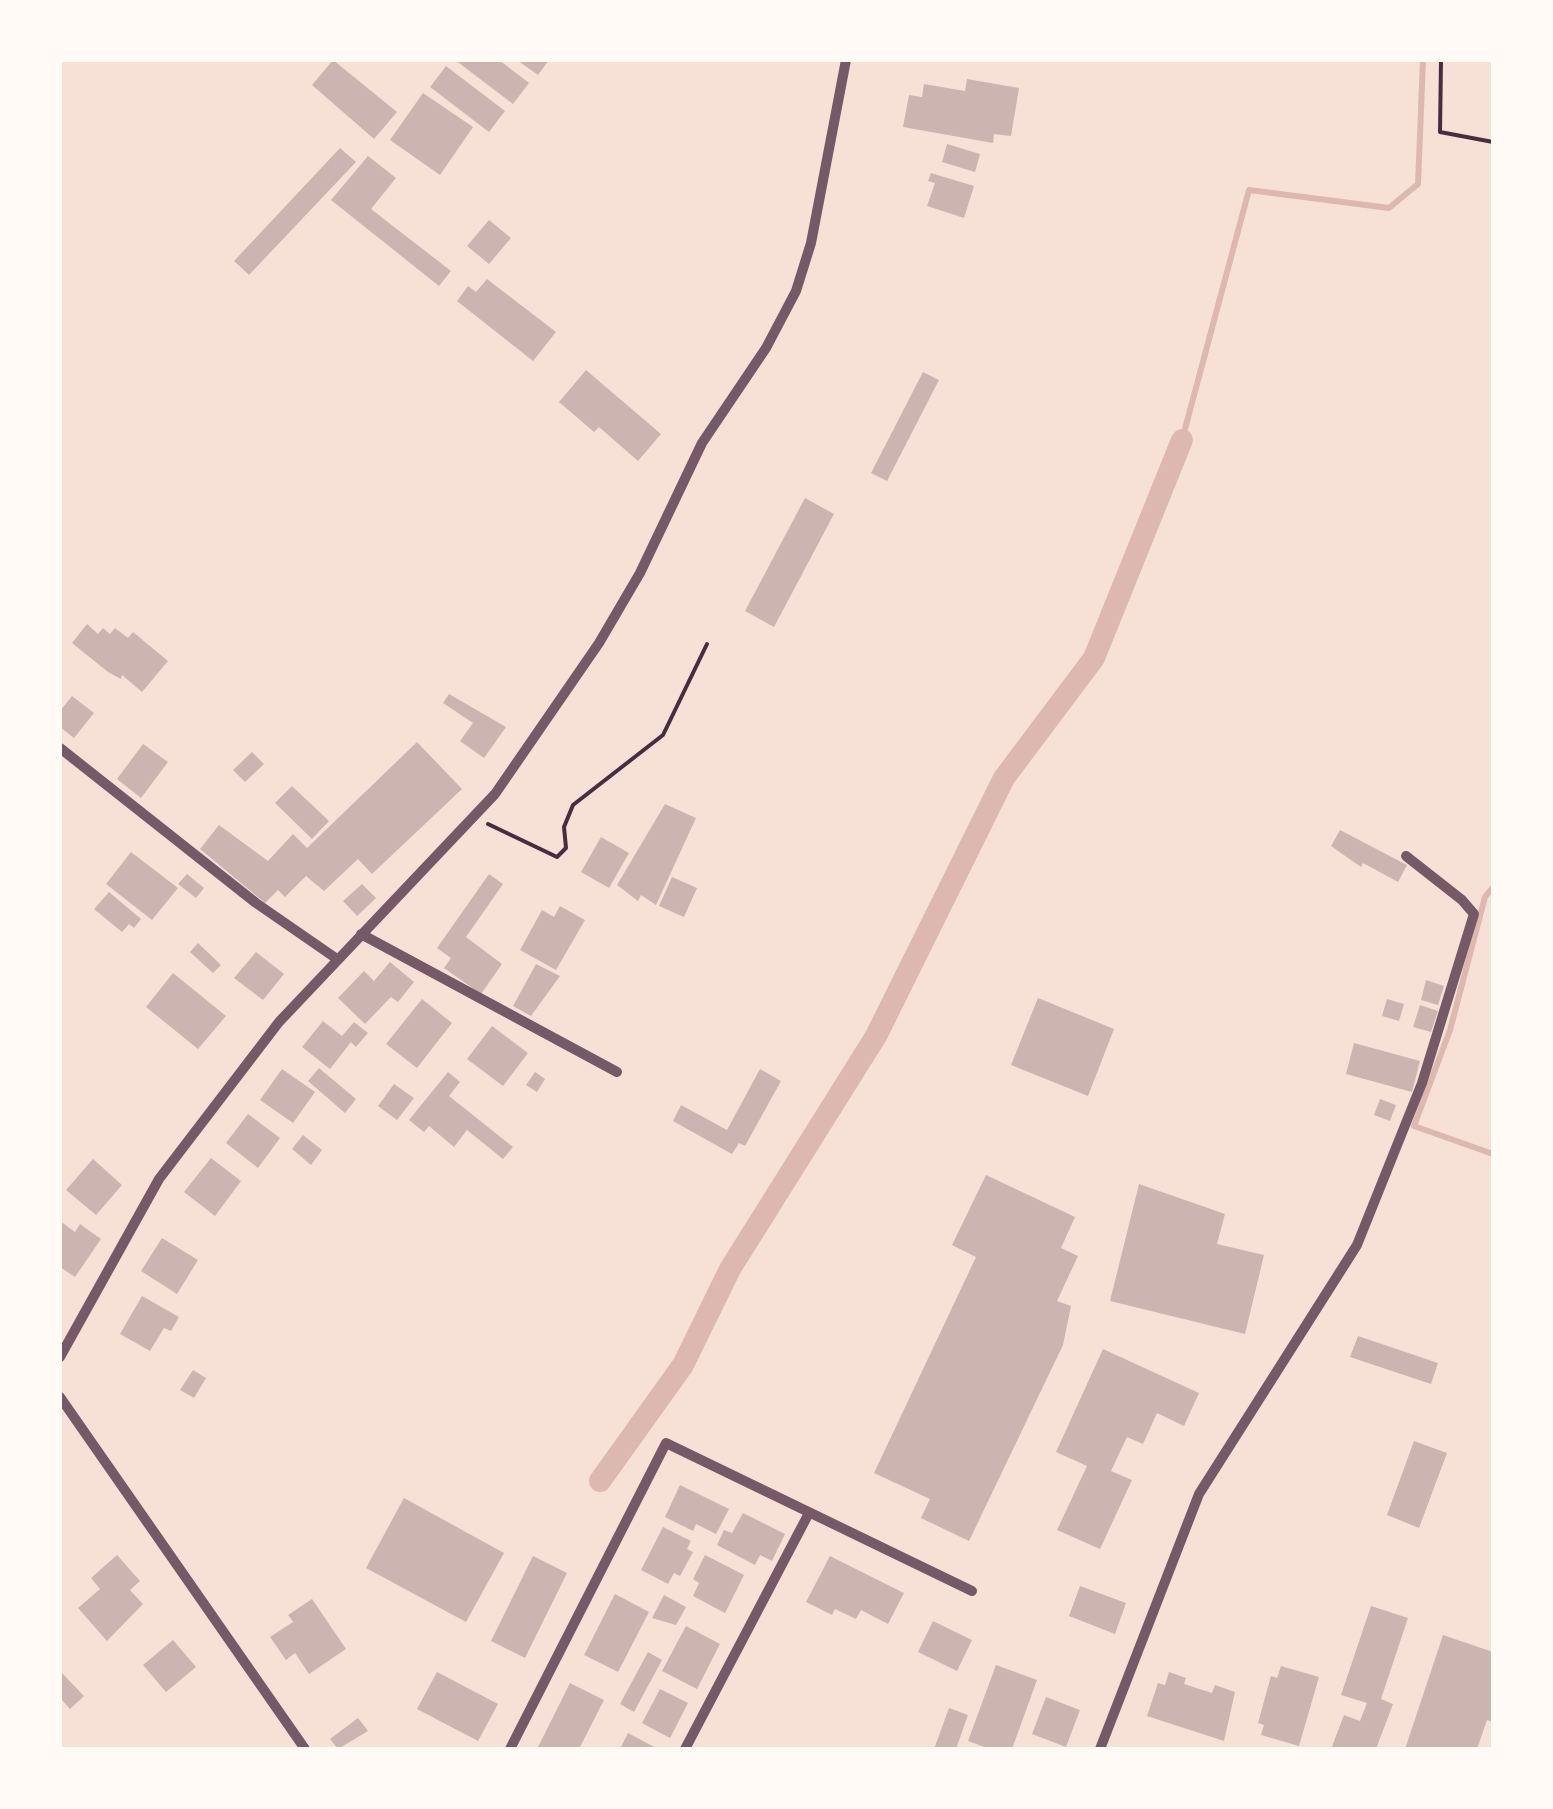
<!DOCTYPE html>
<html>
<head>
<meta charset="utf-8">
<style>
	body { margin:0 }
	#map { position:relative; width:1553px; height:1809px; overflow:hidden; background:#f7e1d7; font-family:"Titillium Web",sans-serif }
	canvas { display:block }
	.frame { position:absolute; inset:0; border:62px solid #fffaf5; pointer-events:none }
</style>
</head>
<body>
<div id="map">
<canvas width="1553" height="1809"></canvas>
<div class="frame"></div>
</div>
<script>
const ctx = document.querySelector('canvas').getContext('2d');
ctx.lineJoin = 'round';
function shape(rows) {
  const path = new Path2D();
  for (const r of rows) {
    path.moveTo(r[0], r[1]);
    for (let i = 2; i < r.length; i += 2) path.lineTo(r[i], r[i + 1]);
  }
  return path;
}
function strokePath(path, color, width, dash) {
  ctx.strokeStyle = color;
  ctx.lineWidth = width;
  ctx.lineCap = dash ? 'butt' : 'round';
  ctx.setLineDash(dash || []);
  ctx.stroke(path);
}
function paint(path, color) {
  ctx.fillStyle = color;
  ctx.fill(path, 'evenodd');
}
const stream = shape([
	[1182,440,1249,190,1389,208,1418,184,1423,60],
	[1493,887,1485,897,1450,1030,1414,1126,1493,1154]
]);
const canal = shape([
	[600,1481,683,1365,730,1269,876,1036,1004,778,1094,658,1182,440]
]);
const building = shape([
	[333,60,397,112,374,139,312,85],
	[455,60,499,60,529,83,513,104],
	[517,60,549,60,538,75],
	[446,66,505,111,489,132,430,87],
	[967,79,1019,88,1011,136,994,134,993,143,903,127,909,95,922,97,924,84,965,91],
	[423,93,473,127,440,175,390,140],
	[947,144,980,154,975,172,942,162],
	[340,148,356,162,249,275,234,261],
	[368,156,396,178,371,209,451,271,439,286,331,200],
	[931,173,974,186,964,218,927,206,935,183,928,181],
	[489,220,511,238,489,264,467,246],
	[487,279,556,332,533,361,457,301,468,286,476,292],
	[586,370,661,434,638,461,599,427,594,432,559,402],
	[923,372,939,380,887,481,871,473],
	[805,498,834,514,774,627,745,611],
	[87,624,98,634,103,628,110,634,115,628,128,638,133,632,168,661,142,692,122,675,121,679,108,672,72,643],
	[449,694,506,727,484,758,460,741,473,723,443,703],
	[72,696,94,713,74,738,60,727,60,711],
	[417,742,462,789,372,874,358,859,324,891,306,876,285,897,278,890,265,903,200,849,219,825,268,861,293,834,307,848],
	[143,744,168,762,141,798,117,779],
	[252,752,264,764,245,782,233,770],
	[292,786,329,821,312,839,275,803],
	[665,804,696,818,656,905,641,895,638,901,617,885],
	[1340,830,1407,865,1398,882,1363,863,1361,867,1331,846],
	[601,837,629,853,609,888,581,872],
	[131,852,178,888,152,920,106,884],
	[187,874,204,888,196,898,178,884],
	[489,874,503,884,466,937,502,964,481,994,444,968,451,958,437,948],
	[672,877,697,888,684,917,659,906],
	[362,884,376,898,357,916,343,901],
	[109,892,141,919,134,928,129,924,122,932,94,909],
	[560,906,585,920,556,970,520,950,542,910,554,917],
	[198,943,221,965,213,973,190,952],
	[256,952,284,974,263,1000,234,978],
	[390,962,414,982,398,1002,391,997,365,1024,338,998,364,971,374,981],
	[536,964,560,976,531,1016,513,1006],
	[173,973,226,1016,198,1049,146,1007],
	[1426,980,1444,986,1438,1005,1421,1000],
	[1038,998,1114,1029,1088,1096,1011,1065],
	[422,999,452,1023,417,1068,386,1044],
	[1387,999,1404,1004,1399,1021,1382,1016],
	[1420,1005,1438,1011,1431,1032,1413,1027],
	[323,1021,342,1036,354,1022,368,1033,356,1047,351,1042,330,1069,302,1047],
	[492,1026,528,1053,503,1086,467,1059],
	[1354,1043,1420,1061,1412,1092,1346,1074],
	[319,1068,356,1099,345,1113,308,1081],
	[282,1069,315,1092,293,1123,260,1100],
	[760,1069,781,1081,745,1146,739,1143,732,1154,673,1121,681,1105,727,1130],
	[448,1072,460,1082,449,1096,513,1147,503,1159,467,1130,454,1147,429,1126,424,1132,409,1120],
	[535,1072,545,1079,537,1092,526,1085],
	[394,1084,414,1098,397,1120,378,1106],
	[1380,1099,1396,1105,1390,1121,1374,1115],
	[248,1114,280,1138,258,1168,226,1143],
	[303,1135,322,1150,311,1165,292,1149],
	[211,1158,241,1181,215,1216,184,1192],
	[93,1159,122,1185,96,1215,66,1190],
	[986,1175,1075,1217,1061,1248,1078,1256,1057,1301,1071,1306,1063,1345,969,1541,921,1518,930,1499,874,1473,976,1257,952,1245],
	[1139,1184,1225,1214,1217,1244,1264,1255,1245,1334,1110,1301],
	[60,1221,75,1232,80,1224,101,1239,75,1277,60,1267],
	[162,1238,198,1260,177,1294,141,1271],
	[142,1296,179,1317,171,1331,164,1328,150,1351,120,1334],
	[1358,1336,1438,1363,1431,1384,1350,1357],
	[1103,1349,1199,1393,1184,1426,1157,1413,1143,1444,1127,1437,1111,1471,1132,1480,1100,1549,1057,1530,1087,1466,1056,1452],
	[193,1370,206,1378,194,1398,180,1390],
	[1414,1441,1447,1453,1419,1528,1387,1515],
	[680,1485,729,1509,716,1534,696,1524,693,1531,665,1517],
	[404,1498,504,1553,466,1622,366,1568],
	[743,1513,785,1534,772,1561,760,1555,755,1565,717,1545,724,1530,732,1533],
	[663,1527,691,1541,687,1549,693,1552,680,1576,674,1573,668,1584,641,1570],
	[117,1555,140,1581,130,1590,143,1604,107,1641,78,1608,100,1589,91,1578],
	[705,1555,744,1575,725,1613,693,1596,699,1583,693,1579],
	[533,1556,567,1573,525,1658,491,1641],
	[830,1556,904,1593,888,1624,861,1610,856,1619,835,1609,832,1615,806,1602],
	[1080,1586,1126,1603,1115,1634,1069,1616],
	[615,1594,649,1612,618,1672,584,1655],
	[664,1595,686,1607,676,1625,652,1618],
	[312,1599,346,1649,309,1674,295,1653,286,1660,270,1637,293,1622,288,1615],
	[1371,1606,1408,1618,1381,1699,1393,1704,1376,1749,1331,1749,1344,1715,1360,1721,1367,1703,1341,1695],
	[933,1621,972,1640,957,1671,918,1652],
	[686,1626,720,1644,697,1689,662,1671],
	[1443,1635,1493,1652,1493,1722,1487,1720,1477,1749,1405,1749],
	[173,1640,196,1667,166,1692,143,1665],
	[648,1652,662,1660,634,1712,620,1704],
	[996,1665,1037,1680,1012,1749,990,1749,968,1741],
	[1281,1666,1319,1677,1299,1746,1261,1735,1264,1725,1258,1723,1271,1676,1277,1678],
	[60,1671,84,1696,70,1709,60,1698],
	[437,1672,498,1704,478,1741,417,1709],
	[1169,1672,1186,1678,1184,1684,1212,1693,1215,1685,1235,1692,1224,1741,1147,1716,1158,1683,1165,1685],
	[570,1683,604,1700,579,1749,537,1749],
	[660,1689,688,1703,670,1738,642,1723],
	[1046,1697,1080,1710,1066,1747,1032,1734],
	[949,1708,968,1715,956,1749,934,1749],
	[358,1718,368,1731,338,1749,330,1739],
	[628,1733,658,1749,620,1749]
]);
const path = shape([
	[1441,60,1440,132,1493,142],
	[488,824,557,857,566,848,564,827,573,805,663,735,707,644]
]);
const minor = shape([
	[60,748,256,903,337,959],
	[361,934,617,1072],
	[60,1357,159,1179,279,1022,495,794,599,643,640,573,702,443,766,348,796,291,811,243,846,60],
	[60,1397,305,1749],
	[510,1749,666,1443,972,1591],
	[685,1749,809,1513],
	[1100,1749,1199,1494,1357,1245,1422,1083,1474,914,1462,900,1406,856]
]);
strokePath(stream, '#dcb8b0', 6);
strokePath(canal, '#dcb8b0', 22);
paint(building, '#ccb4b1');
strokePath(path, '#4a2c40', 4);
strokePath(minor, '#755966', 10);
</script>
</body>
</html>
